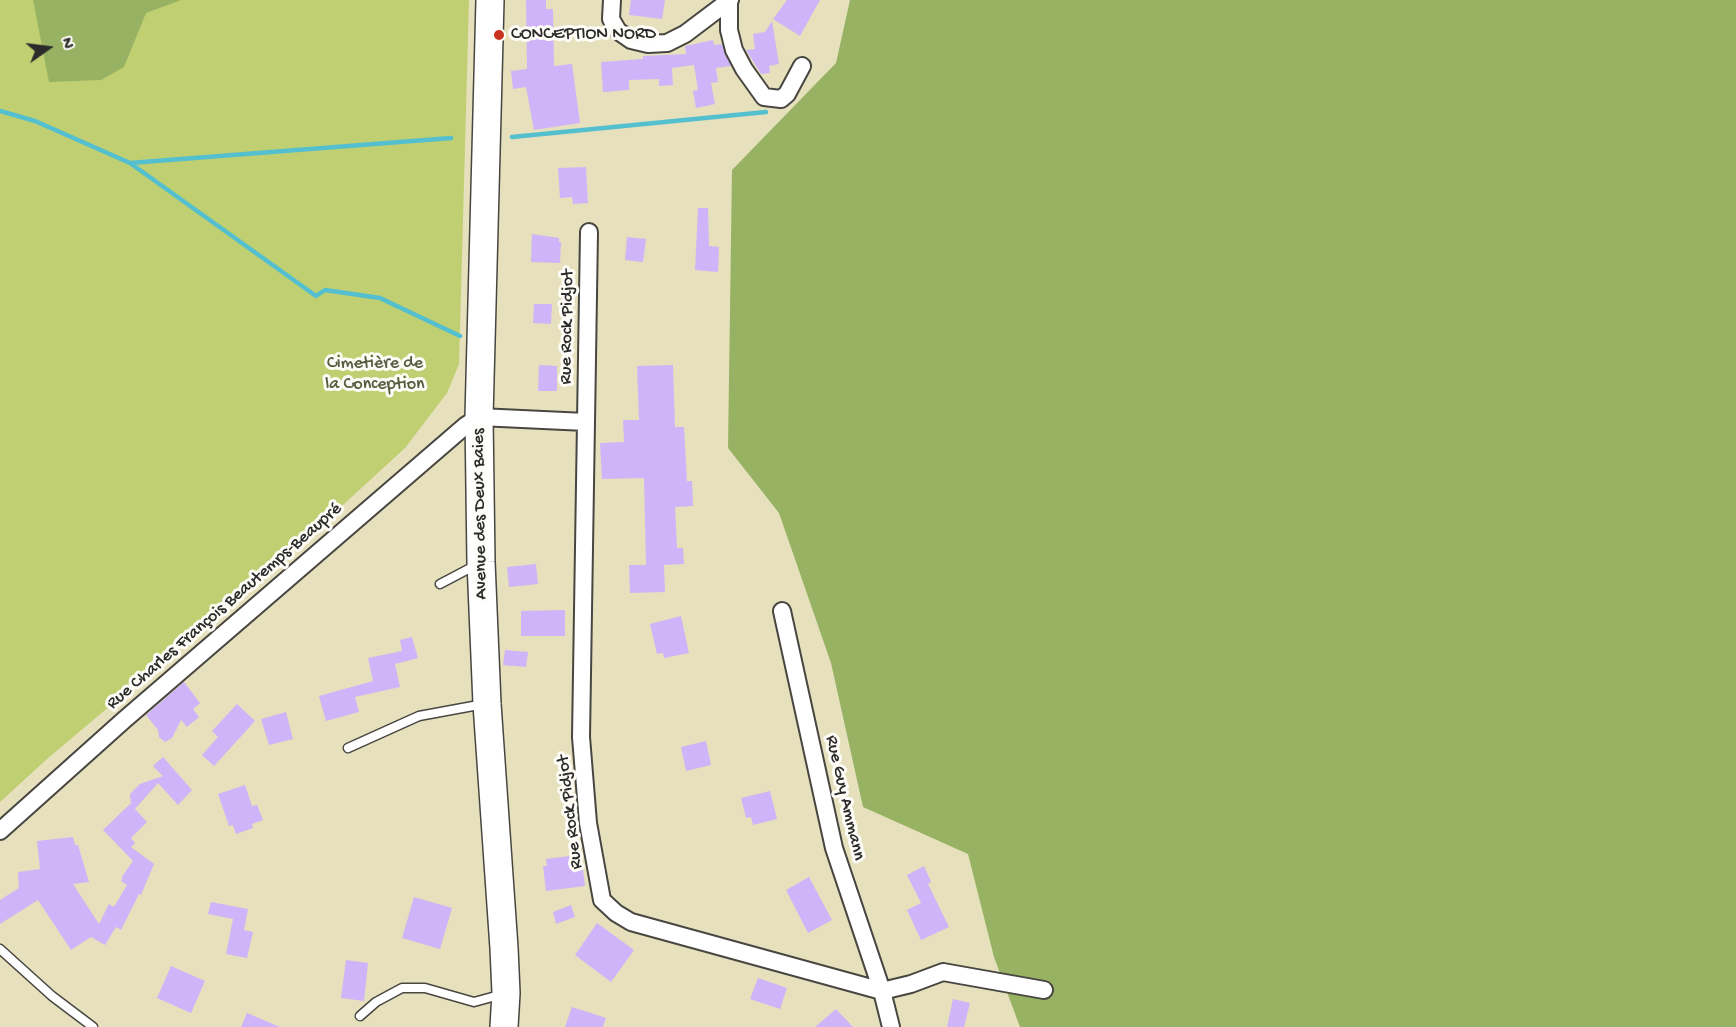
<!DOCTYPE html>
<html>
<head>
<meta charset="utf-8">
<style>
	body { margin:0 }
	#map { position:relative; width:1736px; height:1027px; overflow:hidden; background:#e6e0bc; font-family:"Gochi Hand",sans-serif }
	canvas { display:block }
	.north { position:absolute; left:18px; top:18px; width:60px; height:60px; -webkit-text-stroke:4px #fdfcf7; paint-order:stroke; rotate:76deg; font-size:16px; font-weight:700; line-height:24px; text-align:center; color:#2b2b2b }
	.north::after { content:''; display:block; margin:auto; width:21px; height:27px; background:#2b2b2b; clip-path:polygon(50% 0,100% 100%,50% 72%,0 100%) }
</style>
</head>
<body>
<div id="map">
<canvas width="1736" height="1027"></canvas>
<div class="north">N</div>
</div>
<script>
const ctx = document.querySelector('canvas').getContext('2d');
ctx.lineJoin = 'round';
function paint(path, color) {
  ctx.fillStyle = color;
  ctx.fill(path, 'evenodd');
}
function shape(rows) {
  const path = new Path2D();
  for (const r of rows) {
    path.moveTo(r[0], r[1]);
    for (let i = 2; i < r.length; i += 2) path.lineTo(r[i], r[i + 1]);
  }
  return path;
}
function strokePath(path, color, width, dash) {
  ctx.strokeStyle = color;
  ctx.lineWidth = width;
  ctx.lineCap = dash ? 'butt' : 'round';
  ctx.setLineDash(dash || []);
  ctx.stroke(path);
}
function label(font, color, halo, rows, align = 'center') {
  ctx.font = font + ' "Gochi Hand",sans-serif';
  ctx.lineWidth = 6;
  ctx.setLineDash([]);
  ctx.textBaseline = 'middle';
  ctx.strokeStyle = halo;
  ctx.fillStyle = color;
  for (const [text, x, y, turn = 0] of rows) {
    ctx.save();
    ctx.translate(x, y);
    ctx.rotate((+turn || 0) * Math.PI / 180);
    ctx.textAlign = isNaN(turn) ? turn : align;
    if (halo) ctx.strokeText(text, 0, 0);
    ctx.fillText(text, 0, 0);
    ctx.restore();
  }
}
const green = shape([
	[0,0,469,0,459,364,447,393,405,448,284,559,47,759,0,802]
]);
const forest = shape([
	[33,0,181,0,146,13,124,67,101,80,49,82],
	[850,0,1736,0,1736,1027,1020,1027,994,957,968,854,863,807,831,663,779,513,728,448,732,170,836,63]
]);
const stream = shape([
	[0,111,35,121,130,163,451,138],
	[512,137,766,112],
	[130,163,316,296,325,290,380,298,460,336]
]);
const building = shape([
	[526,0,546,0,546,9,553,9,554,66,572,64,580,123,534,130,526,87,513,89,511,71,527,69],
	[631,0,665,0,662,19,629,15],
	[787,0,820,0,800,36,773,19],
	[772,21,779,64,769,66,770,73,761,74,746,50,755,49,753,34,765,32],
	[713,40,714,45,722,44,731,66,716,68,718,82,711,83,715,104,696,108,693,91,698,90,694,65,672,68,673,85,659,86,659,79,629,80,629,90,603,92,601,62,643,59,643,56,686,54,685,46],
	[586,167,588,203,573,204,572,197,560,198,558,168],
	[698,208,708,208,709,246,719,247,718,272,695,270],
	[532,234,559,238,559,242,561,242,560,263,531,262],
	[627,237,646,239,643,262,625,260],
	[534,304,552,304,551,324,533,323],
	[539,365,557,366,557,391,538,391],
	[673,365,675,427,684,427,687,481,692,481,693,506,675,507,677,548,683,548,684,564,664,565,665,592,630,593,629,565,646,565,644,478,602,479,600,443,624,442,623,420,639,420,637,366],
	[536,564,538,584,509,587,507,567],
	[565,610,565,636,521,636,521,611],
	[681,616,689,653,664,658,663,653,657,654,650,624],
	[412,637,418,658,395,664,400,687,355,697,359,712,326,721,319,696,373,681,368,658,402,651,400,640],
	[505,650,528,652,526,667,503,665],
	[184,682,200,703,193,709,199,717,187,727,181,720,172,738,165,742,159,737,158,730,146,715],
	[237,704,255,721,214,766,202,755,218,737,212,731],
	[286,712,293,739,269,745,261,719],
	[706,741,711,765,686,771,681,747],
	[163,757,192,790,178,805,158,783,135,809,147,822,131,838,135,843,131,847,154,864,141,895,139,894,121,930,116,927,105,945,91,937,71,950,38,900,0,924,0,900,19,888,18,872,40,869,37,841,73,837,75,845,78,845,89,882,73,884,99,924,109,904,114,907,127,885,121,881,123,877,121,878,133,861,103,830,130,804,131,805,130,794,140,784,163,776,153,766],
	[245,785,252,806,257,805,263,820,252,824,253,828,236,834,233,825,229,826,218,794],
	[770,791,777,819,753,825,751,817,746,818,741,798],
	[578,855,578,860,582,860,585,886,546,891,543,866,547,866,546,859],
	[924,866,931,882,928,884,949,927,921,940,907,910,921,903,907,875],
	[809,877,832,920,808,933,786,890],
	[414,897,452,908,440,949,402,938],
	[211,902,248,909,244,930,253,932,247,958,226,954,233,919,208,914],
	[571,905,575,917,556,924,553,912],
	[597,923,634,950,611,982,575,955],
	[346,960,368,963,364,1001,341,998],
	[171,966,205,981,191,1013,157,998],
	[758,978,787,988,780,1009,750,999],
	[953,999,970,1003,964,1027,947,1027],
	[572,1007,606,1018,603,1027,565,1027],
	[836,1009,853,1027,815,1027],
	[247,1013,280,1027,241,1027]
]);
const service = shape([
	[440,584,478,564],
	[348,748,419,716,484,704],
	[0,949,52,996,93,1027],
	[360,1016,376,1002,402,988,425,988,474,1002,503,994]
]);
const minor = shape([
	[612,0,611,19,618,31,631,40,648,44,667,43,685,34,730,0],
	[729,2,729,30,734,50,744,69,764,97,781,99,787,94,802,66],
	[589,232,581,737,588,823,602,900,616,913,631,922,882,991,911,984,943,972,1044,990],
	[782,611,834,848,882,991,891,1027],
	[0,831,124,720,465,426,479,417,586,422]
]);
const primary = shape([
	[490,0,479,417,481,562,487,704,504,948,506,993,504,1027]
]);
const markers = [
	[499,35,6,"#c8321e"]
];
const poiNames = [
	["CONCEPTION NORD",511,35]
];
const streetNames = [
	["Rue Rock Pidjot",568,327,-89],
	["Avenue des Deux Baies",481,514,-91],
	["Rue Charles François Beautemps-Beaupré",225,607,-41],
	["Rue Guy Ammann",844,798,77],
	["Rue Rock Pidjot",571,812,-97]
];
const parkNames = [
	["Cimetière de",375,364],
	["la Conception",375,385]
];
paint(green, '#bfcf71');
paint(forest, '#97b263');
strokePath(stream, '#54bfcf', 4.5);
paint(building, '#cfb4f9');
strokePath(service, '#474641', 11);
strokePath(minor, '#474641', 20);
strokePath(primary, '#474641', 30);
strokePath(service, '#fff', 8);
strokePath(minor, '#fff', 16);
strokePath(primary, '#fff', 27);
for (const [x, y, r, color] of markers) {
  const dot = new Path2D();
  dot.arc(x, y, r, 0, 2 * Math.PI);
  ctx.fillStyle = color;
  ctx.fill(dot);
  strokePath(dot, '#fdfcf7', 2);
}
label('18px', '#2b2b2b', '#fdfcf7', poiNames, 'left');
label('18px', '#2b2b2b', '#fdfcf7', streetNames);
label('18px', '#575c40', '#fdfcf7', parkNames);
</script>
</body>
</html>
